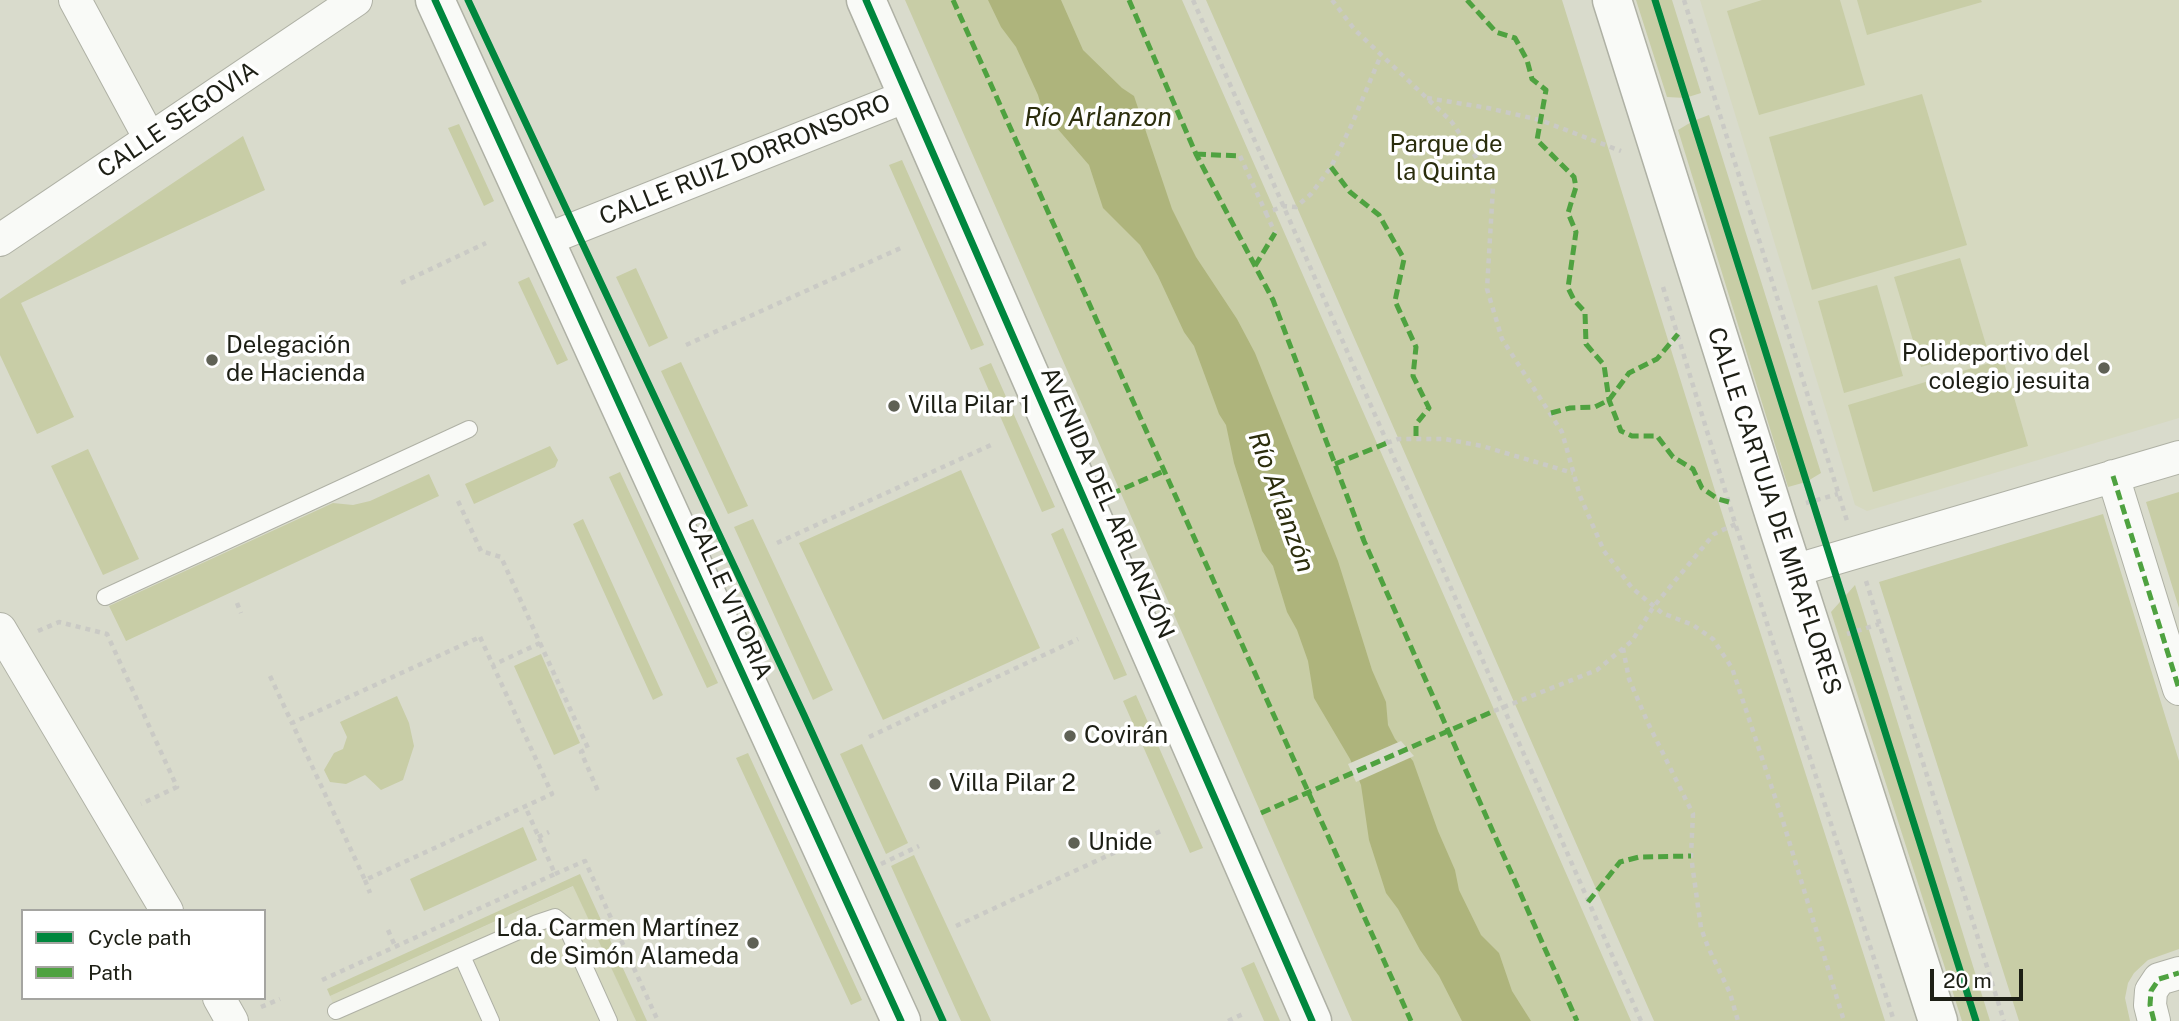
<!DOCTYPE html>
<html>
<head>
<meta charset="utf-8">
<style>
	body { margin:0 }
	#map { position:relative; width:2179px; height:1021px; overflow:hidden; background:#d9dbcc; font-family:"Public Sans",sans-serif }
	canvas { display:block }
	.legend { position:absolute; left:21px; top:909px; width:245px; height:91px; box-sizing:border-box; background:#fff; border:2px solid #a5a5a1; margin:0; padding:9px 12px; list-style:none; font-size:21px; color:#1d1f15 }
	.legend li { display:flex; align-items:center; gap:14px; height:35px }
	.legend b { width:35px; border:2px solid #a5a5a1 }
	.scale { position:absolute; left:1930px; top:969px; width:93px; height:32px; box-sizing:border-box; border:4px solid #1d1f15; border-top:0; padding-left:9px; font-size:21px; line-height:24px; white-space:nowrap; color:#1d1f15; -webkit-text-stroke:5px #fff; paint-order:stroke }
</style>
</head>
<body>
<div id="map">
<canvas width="2179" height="1021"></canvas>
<ul class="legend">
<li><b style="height:9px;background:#00873e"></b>Cycle path</li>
<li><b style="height:9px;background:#4fa240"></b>Path</li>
</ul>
<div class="scale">20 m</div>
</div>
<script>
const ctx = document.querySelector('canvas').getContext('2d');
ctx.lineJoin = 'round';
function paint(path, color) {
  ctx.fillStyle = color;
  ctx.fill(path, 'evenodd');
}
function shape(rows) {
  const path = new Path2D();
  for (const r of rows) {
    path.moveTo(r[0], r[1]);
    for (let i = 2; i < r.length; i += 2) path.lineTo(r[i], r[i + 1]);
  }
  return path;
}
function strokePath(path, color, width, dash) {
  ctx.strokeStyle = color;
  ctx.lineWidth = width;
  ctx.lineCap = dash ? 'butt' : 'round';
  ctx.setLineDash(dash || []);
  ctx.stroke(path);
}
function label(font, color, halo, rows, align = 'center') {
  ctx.font = font + ' "Public Sans",sans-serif';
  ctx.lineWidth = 7;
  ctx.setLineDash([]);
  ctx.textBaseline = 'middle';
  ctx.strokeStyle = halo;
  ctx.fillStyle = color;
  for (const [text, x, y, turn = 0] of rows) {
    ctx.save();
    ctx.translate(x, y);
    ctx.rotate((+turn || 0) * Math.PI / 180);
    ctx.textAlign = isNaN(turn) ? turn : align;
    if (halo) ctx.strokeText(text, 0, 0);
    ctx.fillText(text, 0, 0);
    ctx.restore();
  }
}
const built = shape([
	[1700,0,2179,0,2179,418,1867,511,1855,505],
	[574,886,636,1021,340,1021,330,996]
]);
const green = shape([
	[905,0,1182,0,1631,1021,1352,1021],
	[1206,0,1562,0,1726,526,1885,1021,1654,1021],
	[1636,0,1672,0,1701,93,1685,98,1667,97],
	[1762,0,1840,0,1865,85,1759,115,1727,11],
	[1857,0,1981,0,1982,2,1867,35],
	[1922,94,1967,245,1812,290,1769,137],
	[1709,115,1821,473,1806,482,1788,487,1678,130,1693,121],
	[459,124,494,201,484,206,448,128],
	[243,136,265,190,21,303,74,417,37,434,0,355,0,299],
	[902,160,984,345,971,350,889,165],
	[1960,258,1987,348,1921,367,1894,277],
	[636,268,668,338,649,347,616,277],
	[529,277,568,360,557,365,518,282],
	[1877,285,1903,376,1844,393,1818,301],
	[2003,359,2028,446,1873,492,1848,405],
	[681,362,748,506,728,514,661,371],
	[991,363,1055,507,1042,512,979,368],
	[550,446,558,460,555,467,474,504,465,484],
	[88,449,139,559,103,575,51,466],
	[961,470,1040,648,883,720,799,543],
	[620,472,718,683,707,688,609,477],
	[429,474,439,496,126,641,109,606,333,503,353,505,370,501],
	[2179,492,2179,608,2146,502],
	[2103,514,2179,761,2179,949,2148,960,2134,973,2128,983,2125,998,2130,1021,2019,1021,1879,582],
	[583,519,663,695,653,700,573,524],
	[753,519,833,690,813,700,734,527],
	[1063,528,1127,675,1114,680,1051,534],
	[1855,585,1990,1021,1962,1021,1831,612],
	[541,654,580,743,554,755,514,666],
	[1136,695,1203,848,1190,853,1123,701],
	[397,696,409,723,414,746,403,780,381,790,365,775,346,784,330,782,324,770,334,753,343,749,347,737,340,722],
	[862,744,908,843,886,854,840,754],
	[748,753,862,1000,851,1005,736,758],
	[523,827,537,860,424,911,410,879],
	[914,855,991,1021,961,1021,891,866],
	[580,874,647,1021,636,1021,573,886,330,996,327,989],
	[1254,962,1280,1021,1264,1021,1241,968]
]);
const water = shape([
	[988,0,1061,0,1083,50,1122,88,1134,96,1172,209,1196,257,1237,319,1255,353,1338,561,1372,670,1386,702,1388,725,1395,739,1413,761,1438,831,1455,870,1459,890,1481,935,1499,953,1512,991,1531,1021,1462,1021,1439,976,1420,950,1398,909,1386,893,1369,840,1361,785,1350,759,1314,698,1308,661,1297,630,1287,612,1273,566,1262,551,1234,463,1226,425,1219,414,1194,346,1184,332,1158,276,1140,245,1103,208,1089,165,1043,112,1038,95,1016,47,1001,27]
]);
const pier = shape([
	[1401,741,1414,756,1356,782,1348,764]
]);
const path = shape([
	[1193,0,1641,1021],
	[1332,0,1355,30,1451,121,1482,166,1493,187,1487,289,1502,339,1562,432,1580,496,1604,551,1632,588,1662,613,1693,625,1713,639,1732,668,1782,818,1844,1021],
	[1684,0,1848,524],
	[1427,98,1488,108,1540,120,1621,151],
	[1240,156,1266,213,1284,206,1296,207,1311,194,1331,167,1352,124,1381,55],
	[1266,213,1275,233],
	[401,283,486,243],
	[1663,287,1735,523,1894,1021],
	[686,345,903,247],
	[1387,443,1398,439,1445,439,1482,446,1573,473],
	[458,501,481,551,501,557,540,643,493,665],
	[1806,503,1838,494],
	[777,543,991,445],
	[1866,581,2004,1021],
	[237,603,241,613],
	[38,631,59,622,107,634,177,787,141,804],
	[1847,634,1879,624],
	[480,637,552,794,365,880,292,723,480,637],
	[540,643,588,748,581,752,598,791],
	[1623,648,1629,679,1648,723,1693,814,1691,856,1701,928,1708,947,1730,993,1738,1021],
	[270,676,292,723],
	[1494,711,1597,670,1632,641,1654,606,1714,534,1738,523],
	[869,737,1078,639],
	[538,837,549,832],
	[881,864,919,846],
	[555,874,585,861,658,1021],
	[365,880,370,893],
	[956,926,1163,830],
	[388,930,395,946],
	[322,980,555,874,525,806],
	[261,1007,280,999],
	[1228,1021,1243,1014]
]);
const service = shape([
	[105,597,469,429],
	[462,956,491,1021],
	[336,1011,537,923,555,917,566,926,609,1021]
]);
const minor = shape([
	[75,0,150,139],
	[0,240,356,0],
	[545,240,907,96],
	[2113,476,2179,689],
	[1793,571,2179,457],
	[0,629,167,911],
	[219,998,232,1021],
	[2154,1021,2150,1005,2151,991,2159,979,2179,973]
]);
const tertiary = shape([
	[1612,0,1780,532,1938,1021]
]);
const trunk = shape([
	[435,0,901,1021],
	[866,0,1312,1021]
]);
const quiet = shape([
	[953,0,1411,1021],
	[1129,0,1196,154,1273,300,1364,541,1577,1021],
	[1467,0,1496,32,1515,38,1527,60,1532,79,1546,90,1537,140,1574,177,1576,187,1568,213,1576,232,1568,288,1574,300,1585,312,1586,344,1604,365,1609,400,1621,431,1632,436,1657,436,1673,457,1693,469,1702,488,1718,499,1729,502],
	[1196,154,1240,156],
	[1331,167,1350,192,1379,215,1404,259,1395,301,1416,347,1413,376,1429,408,1416,424,1416,439],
	[1255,266,1275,233],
	[1551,413,1570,408,1595,407,1609,400,1629,373,1657,359,1678,334],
	[1335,464,1387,443],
	[2113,476,2179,689],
	[1111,494,1164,471],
	[1261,813,1494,711],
	[1588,902,1620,862,1639,857,1691,856],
	[2154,1021,2150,1005,2151,991,2159,979,2179,973]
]);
const cycleway = shape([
	[435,0,901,1021],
	[468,0,804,715,943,1021],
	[866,0,1312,1021],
	[1655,0,1976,1021]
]);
const markers = [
	[212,360,7,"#5f6155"],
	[2104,368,7,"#5f6155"],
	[894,406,7,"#5f6155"],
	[1070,736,7,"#5f6155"],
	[935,784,7,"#5f6155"],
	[1074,843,7,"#5f6155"],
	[753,943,7,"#5f6155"]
];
const streetNames = [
	["CALLE SEGOVIA",178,120,-34],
	["CALLE RUIZ DORRONSORO",745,160,-22],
	["AVENIDA DEL ARLANZÓN",1107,503,66],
	["CALLE CARTUJA DE MIRAFLORES",1774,511,72],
	["CALLE VITORIA",729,598,66]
];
const parkNames = [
	["Parque de",1446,145],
	["la Quinta",1446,173]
];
const poiNames = [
	["Delegación",226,346],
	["de Hacienda",226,374],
	["Polideportivo del",2090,354,"right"],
	["colegio jesuita",2090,382,"right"],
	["Villa Pilar 1",908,406],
	["Covirán",1084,736],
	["Villa Pilar 2",949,784],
	["Unide",1088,843],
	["Lda. Carmen Martínez",739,929,"right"],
	["de Simón Alameda",739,957,"right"]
];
const waterNames = [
	["Río Arlanzon",1098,118],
	["Río Arlanzón",1281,502,70]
];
paint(built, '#d6d9c0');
paint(green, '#c8cda6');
paint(water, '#aeb47c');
paint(pier, '#d9dbcc');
strokePath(service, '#afb1a5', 18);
strokePath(minor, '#afb1a5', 34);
strokePath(tertiary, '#afb1a5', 41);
strokePath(trunk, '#afb1a5', 41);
strokePath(path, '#cacac5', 4.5, [5, 5]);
strokePath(service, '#f9faf7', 16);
strokePath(minor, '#f9faf7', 32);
strokePath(tertiary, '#f9faf7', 38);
strokePath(trunk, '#f9faf7', 38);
strokePath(quiet, '#4fa240', 5, [10, 5]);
strokePath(cycleway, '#00873e', 7);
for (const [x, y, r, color] of markers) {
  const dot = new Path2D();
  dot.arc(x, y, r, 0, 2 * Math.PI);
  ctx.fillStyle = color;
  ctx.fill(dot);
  strokePath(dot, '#fff', 2.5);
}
label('24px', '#1d1f15', '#fff', streetNames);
label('24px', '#2a2d0c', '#fff', parkNames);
label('24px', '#1d1f15', '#fff', poiNames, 'left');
label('italic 26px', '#2c2e0d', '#fff', waterNames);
</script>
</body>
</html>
